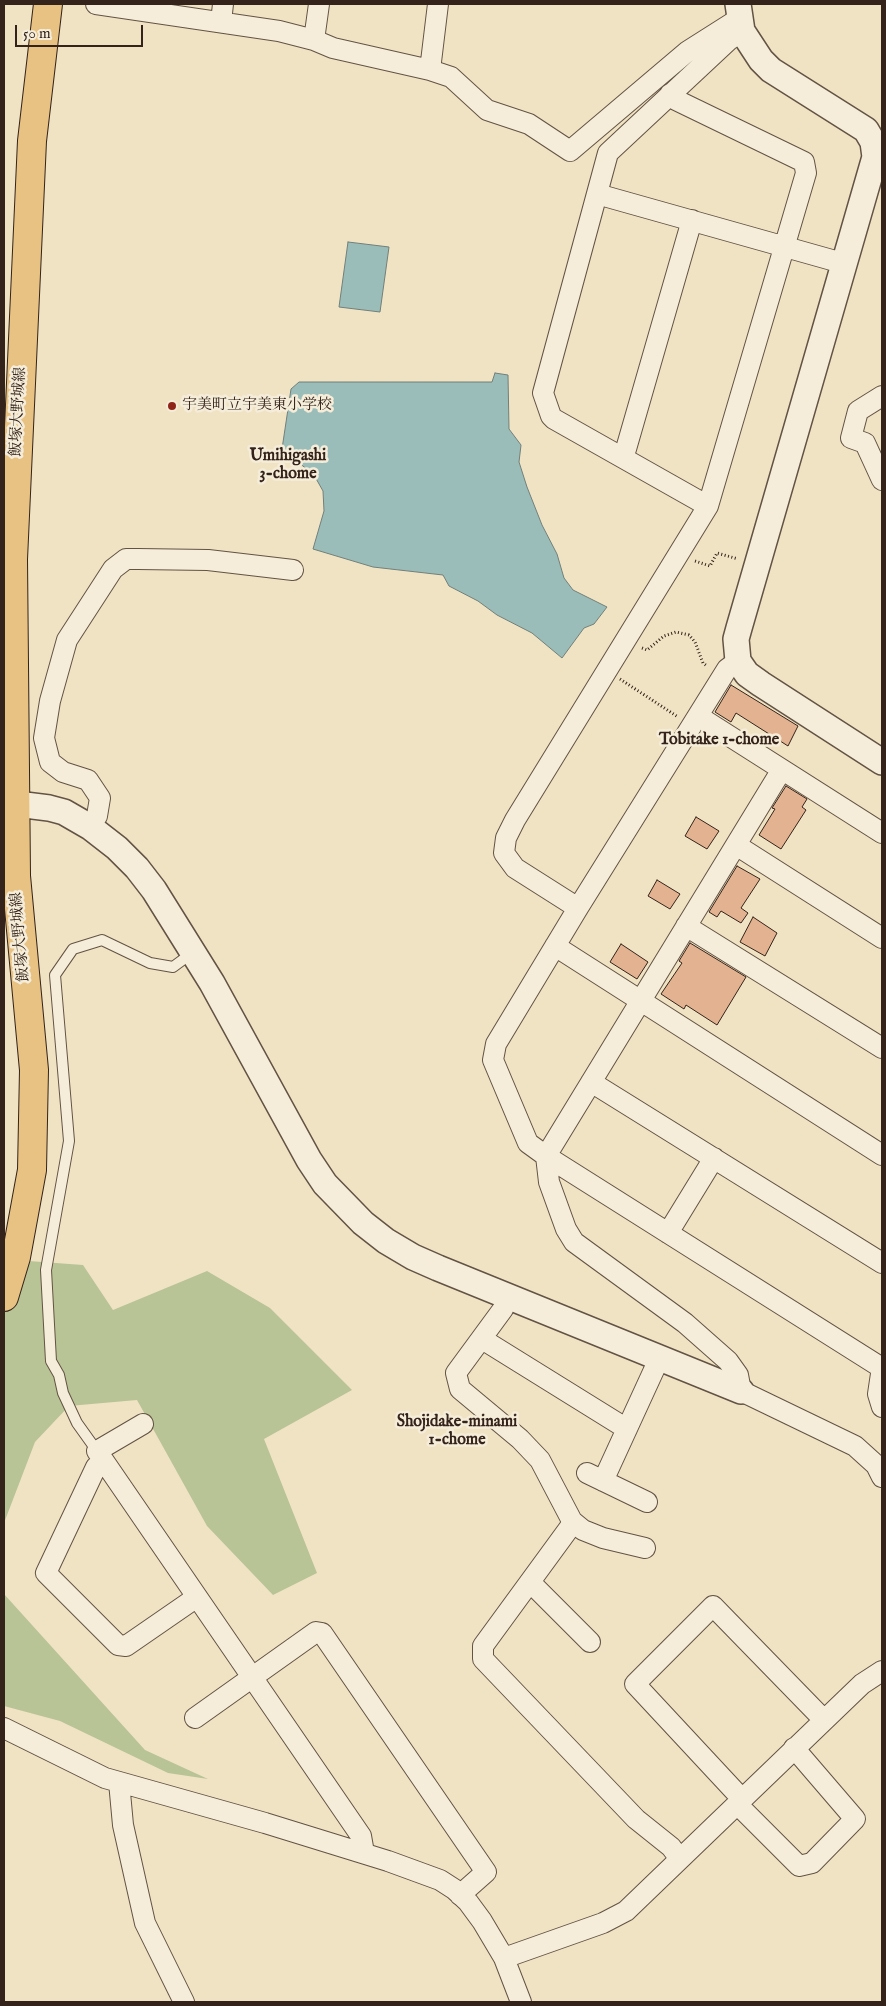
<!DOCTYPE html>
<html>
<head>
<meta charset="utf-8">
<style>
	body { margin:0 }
	#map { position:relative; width:886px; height:2006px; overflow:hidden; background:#f0e3c4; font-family:"IM FELL English",serif }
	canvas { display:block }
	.frame { position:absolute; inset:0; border:5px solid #33231a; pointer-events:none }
	.scale { position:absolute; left:15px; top:25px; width:128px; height:22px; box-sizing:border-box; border:2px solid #33231a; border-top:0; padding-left:6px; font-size:15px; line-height:18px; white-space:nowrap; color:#33231a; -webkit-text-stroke:4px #f5edd9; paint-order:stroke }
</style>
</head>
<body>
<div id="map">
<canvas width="886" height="2006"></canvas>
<div class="frame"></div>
<div class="scale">50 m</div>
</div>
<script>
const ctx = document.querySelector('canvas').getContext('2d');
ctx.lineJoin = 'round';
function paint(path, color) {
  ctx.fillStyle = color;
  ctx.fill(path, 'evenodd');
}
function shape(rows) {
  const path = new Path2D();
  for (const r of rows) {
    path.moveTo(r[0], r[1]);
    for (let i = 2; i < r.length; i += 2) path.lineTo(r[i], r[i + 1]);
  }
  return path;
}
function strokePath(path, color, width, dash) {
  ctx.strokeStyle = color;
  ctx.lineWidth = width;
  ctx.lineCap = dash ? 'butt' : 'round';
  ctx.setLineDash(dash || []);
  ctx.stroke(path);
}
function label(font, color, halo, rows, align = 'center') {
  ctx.font = font + ' "IM FELL English","Noto Serif JP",serif';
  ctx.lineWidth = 5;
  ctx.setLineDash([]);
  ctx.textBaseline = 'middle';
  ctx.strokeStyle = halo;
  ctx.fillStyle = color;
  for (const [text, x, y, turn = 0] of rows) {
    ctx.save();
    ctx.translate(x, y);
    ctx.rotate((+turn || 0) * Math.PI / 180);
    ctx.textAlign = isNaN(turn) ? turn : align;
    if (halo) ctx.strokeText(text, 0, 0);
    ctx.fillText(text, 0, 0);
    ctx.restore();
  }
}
const green = shape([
	[29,1261,83,1265,113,1310,207,1271,270,1308,352,1390,264,1439,317,1573,273,1595,207,1526,137,1400,69,1406,35,1442,4,1523,4,1277],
	[4,1594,145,1750,208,1779,168,1773,60,1721,4,1706]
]);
const water = shape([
	[348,242,389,247,380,312,339,307,348,242],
	[495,373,508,375,509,429,521,445,519,462,527,487,542,525,557,554,564,578,573,590,607,607,594,624,584,628,562,658,532,633,497,615,478,601,449,586,443,575,373,567,313,549,324,511,323,491,314,475,282,449,291,389,299,382,492,382,495,373]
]);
const building = shape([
	[731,685,798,726,788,746,736,713,731,722,715,712,731,685],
	[786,786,807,799,802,807,806,810,781,849,759,835,775,809,772,808,786,786],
	[696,817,719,831,707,849,685,836,696,817],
	[737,866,760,879,741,908,748,913,741,923,721,911,717,917,709,912,737,866],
	[657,880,680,894,670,909,648,896,657,880],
	[753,917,777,933,765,956,740,942,753,917],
	[690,943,746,977,717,1025,686,1005,684,1009,661,994,682,963,679,961,690,943],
	[621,944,648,962,637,979,610,962,621,944]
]);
const path = shape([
	[695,561,710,566,717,553,738,559],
	[642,648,647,650,664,636,676,632,689,635,695,642,703,663,707,666],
	[620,679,678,717]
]);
const service = shape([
	[97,1451,77,1423,63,1393,59,1375,51,1361,46,1270,69,1141,55,975,73,949,102,940,150,963,173,967,192,953]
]);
const minor = shape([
	[96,4,279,31,314,40,333,48,430,70,451,77,487,110,529,124,570,151,688,51,740,18],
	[221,22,223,4],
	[314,40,319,4],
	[430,70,438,4],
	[597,194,846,264],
	[882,396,858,411,851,438,865,443,882,480],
	[622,457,626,449,692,220],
	[708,506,554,419,551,416,543,393,608,153,729,40,742,31],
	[738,661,727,669,578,908,496,1044,493,1060,528,1143,546,1156,882,1368],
	[698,716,882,833],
	[781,771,546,1156,549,1182,566,1229,574,1242,685,1323,728,1361,738,1375,741,1391,855,1446,876,1465,882,1477],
	[90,827,97,816,100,798,88,780,63,772,50,762,44,738,50,701,67,640,113,569,126,559,138,559,208,560,293,570],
	[736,845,882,938],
	[578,908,515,868,504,853,506,838,515,820,708,506,806,173,804,162,676,100,670,94],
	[686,926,882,1048],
	[555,946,882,1155],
	[591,1082,882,1263],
	[668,1233,714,1158],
	[508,1296,503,1309,456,1373,460,1389,520,1439,540,1460,572,1521,570,1527,483,1646,483,1659,636,1819,671,1847,680,1859],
	[482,1339,627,1429],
	[882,1367,878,1394,882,1407],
	[143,1424,97,1451,361,1836,364,1853],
	[104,1461,96,1467,46,1573,118,1645,126,1646,197,1597],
	[587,1473,647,1502],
	[603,1481,659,1359],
	[572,1521,583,1530,603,1538,645,1548],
	[530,1582,590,1642],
	[195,1718,316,1632,322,1633,486,1872,460,1895],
	[4,1728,105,1778,265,1823,388,1861,440,1880,454,1889,468,1902,482,1921,504,1958,521,2002],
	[119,1782,123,1825,145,1923,184,2002],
	[742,1799,635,1684,713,1606,824,1720],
	[737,1804,799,1866,812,1863,855,1819,794,1748],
	[504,1958,603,1923,626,1911,862,1684,882,1671]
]);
const tertiary = shape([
	[738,4,742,31,761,60,771,70,866,130,873,142,875,157,739,628,736,639,738,661,747,674,761,684,882,762],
	[17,804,49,808,64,812,90,827,117,848,137,868,154,890,212,983,309,1160,325,1184,363,1223,386,1241,413,1257,438,1268,741,1391]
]);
const primary = shape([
	[4,1297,16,1257,32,1170,34,1070,16,876,13,559,32,141,48,4]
]);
const markers = [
	[172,406,5,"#8f2418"]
];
const poiNames = [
	["宇美町立宇美東小学校",182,406]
];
const streetNames = [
	["飯塚大野城線",19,412,-87],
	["飯塚大野城線",21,937,-95]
];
const neighbourhoodNames = [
	["Umihigashi",288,457],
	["3-chome",288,475],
	["Tobitake 1-chome",719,741],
	["Shojidake-minami",457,1423],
	["1-chome",457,1441]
];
paint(green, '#b8c495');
paint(water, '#9bbdb9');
strokePath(water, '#717f79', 1);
paint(building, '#e3b290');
strokePath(building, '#33231a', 1);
strokePath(service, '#625344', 12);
strokePath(minor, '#625344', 22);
strokePath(tertiary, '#625344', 28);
strokePath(primary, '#33231a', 30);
strokePath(path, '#33231a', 3, [1, 2.5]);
strokePath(service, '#f5edd9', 10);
strokePath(minor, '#f5edd9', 20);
strokePath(tertiary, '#f5edd9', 25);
strokePath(primary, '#e8c282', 28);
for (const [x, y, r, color] of markers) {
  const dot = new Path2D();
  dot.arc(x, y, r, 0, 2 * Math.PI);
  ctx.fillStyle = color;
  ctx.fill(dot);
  strokePath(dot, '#f5edd9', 2);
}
label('15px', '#33231a', '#f5edd9', poiNames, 'left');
label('15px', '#33231a', '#f5edd9', streetNames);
label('bold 16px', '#33231a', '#f5edd9', neighbourhoodNames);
</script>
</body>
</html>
